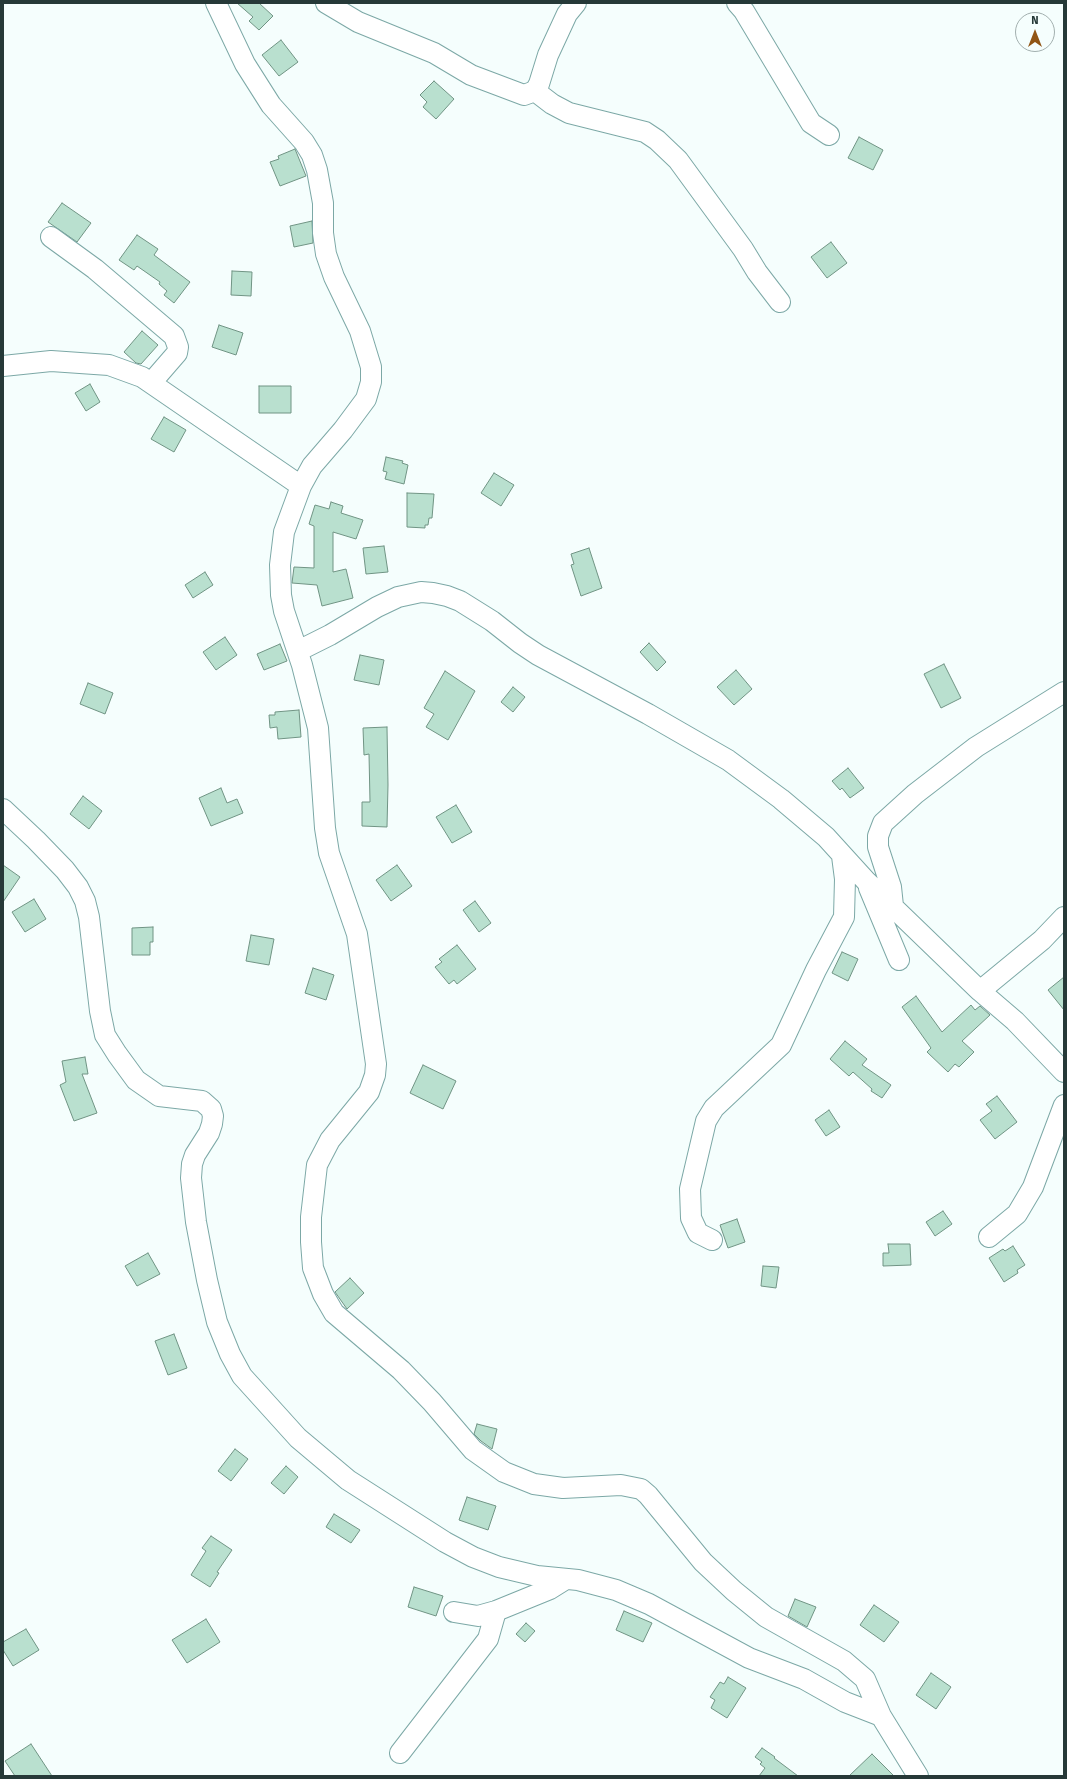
<!DOCTYPE html>
<html>
<head>
<meta charset="utf-8">
<style>
	body { margin:0 }
	#map { position:relative; width:1067px; height:1779px; overflow:hidden; background:#f5fefd; font-family:"Fira Sans",sans-serif }
	canvas { display:block }
	.frame { position:absolute; inset:0; border:4px solid #263938; pointer-events:none }
	.north { position:absolute; left:1015px; top:12px; width:40px; height:40px; box-sizing:border-box; background:#f5fefd; border:1px solid #a2afae; border-radius:50%; rotate:0deg; font-size:11px; font-weight:700; line-height:16px; text-align:center; color:#263938 }
	.north::after { content:''; display:block; margin:auto; width:14px; height:18px; background:#915515; clip-path:polygon(50% 0,100% 100%,50% 72%,0 100%) }
</style>
</head>
<body>
<div id="map">
<canvas width="1067" height="1779"></canvas>
<div class="frame"></div>
<div class="north">N</div>
</div>
<script>
const ctx = document.querySelector('canvas').getContext('2d');
ctx.lineJoin = 'round';
function paint(path, color) {
  ctx.fillStyle = color;
  ctx.fill(path, 'evenodd');
}
function shape(rows) {
  const path = new Path2D();
  for (const r of rows) {
    path.moveTo(r[0], r[1]);
    for (let i = 2; i < r.length; i += 2) path.lineTo(r[i], r[i + 1]);
  }
  return path;
}
function strokePath(path, color, width, dash) {
  ctx.strokeStyle = color;
  ctx.lineWidth = width;
  ctx.lineCap = dash ? 'butt' : 'round';
  ctx.setLineDash(dash || []);
  ctx.stroke(path);
}
const building = shape([
	[237,3,259,3,273,16,259,30,249,21,253,17,237,3],
	[281,40,298,62,279,76,262,55,281,40],
	[434,81,454,99,436,119,423,107,427,102,420,95,434,81],
	[859,137,883,150,873,170,848,158,859,137],
	[295,149,306,176,280,186,270,162,279,159,278,156,295,149],
	[62,203,91,223,77,242,48,222,62,203],
	[312,221,313,243,294,247,290,226,312,221],
	[137,235,158,249,154,255,190,282,174,303,164,295,167,291,159,284,160,282,137,266,134,270,119,260,137,235],
	[831,242,847,263,827,278,811,257,831,242],
	[232,271,252,272,251,296,231,295,232,271],
	[219,325,243,333,236,355,212,347,219,325],
	[142,331,158,345,141,364,136,363,124,352,142,331],
	[90,384,100,402,86,411,75,393,90,384],
	[259,386,291,386,291,413,259,413,259,386],
	[164,417,186,430,174,452,151,439,164,417],
	[386,457,403,461,402,463,408,465,404,484,385,479,387,472,383,471,386,457],
	[494,473,514,485,501,506,481,493,494,473],
	[407,493,434,494,432,518,429,518,428,525,425,525,425,528,407,527,407,493],
	[331,502,343,506,341,513,363,520,356,539,333,532,333,572,346,569,353,598,322,606,317,585,292,583,294,567,314,568,314,526,309,524,315,505,329,509,331,502],
	[384,546,388,572,366,574,363,548,384,546],
	[589,548,602,588,581,596,571,565,574,564,571,554,589,548],
	[205,572,213,585,193,598,185,585,205,572],
	[225,637,237,655,216,670,203,652,225,637],
	[649,643,666,662,657,671,640,652,649,643],
	[280,644,287,661,264,670,257,654,280,644],
	[360,655,384,660,379,685,354,680,360,655],
	[944,664,961,698,941,708,924,674,944,664],
	[736,670,752,689,734,705,717,687,736,670],
	[445,671,475,691,448,740,426,727,434,714,424,708,445,671],
	[88,683,113,693,105,714,80,704,88,683],
	[513,687,525,697,513,712,501,702,513,687],
	[299,710,301,737,278,739,277,727,270,728,269,715,275,715,275,712,299,710],
	[387,727,388,785,387,827,362,826,362,802,370,802,369,754,364,755,363,728,387,727],
	[848,768,864,788,850,798,842,788,840,790,832,781,848,768],
	[221,788,227,803,237,799,243,813,211,826,199,798,221,788],
	[83,796,102,811,89,829,70,814,83,796],
	[456,805,472,832,452,843,436,817,456,805],
	[3,865,20,877,3,902,3,865],
	[397,865,412,886,391,901,376,880,397,865],
	[34,899,46,919,25,932,12,912,34,899],
	[475,901,491,923,479,932,463,910,475,901],
	[153,927,153,942,150,942,150,955,132,955,132,928,153,927],
	[251,935,274,939,269,965,246,961,251,935],
	[457,945,476,969,457,984,454,980,449,984,435,967,442,962,439,959,457,945],
	[842,952,858,959,848,981,832,973,842,952],
	[313,968,334,975,326,1000,305,993,313,968],
	[1064,977,1064,1010,1048,990,1064,977],
	[916,996,942,1032,971,1005,975,1010,980,1006,990,1015,962,1041,974,1052,959,1067,955,1064,948,1072,927,1052,931,1048,902,1007,916,996],
	[845,1041,867,1059,862,1065,891,1085,882,1098,871,1091,872,1089,853,1072,849,1076,830,1059,845,1041],
	[85,1057,88,1074,82,1074,97,1113,74,1121,60,1085,66,1082,62,1061,85,1057],
	[423,1065,456,1081,443,1109,410,1093,423,1065],
	[997,1096,1017,1122,995,1139,980,1120,992,1111,986,1104,997,1096],
	[829,1110,840,1127,826,1136,815,1120,829,1110],
	[943,1211,952,1224,935,1236,926,1222,943,1211],
	[737,1219,745,1242,728,1248,720,1225,737,1219],
	[888,1244,910,1244,911,1265,883,1266,883,1253,889,1253,888,1244],
	[1013,1246,1025,1265,1017,1270,1018,1273,1004,1282,989,1258,1003,1249,1005,1251,1013,1246],
	[148,1253,160,1274,137,1286,125,1266,148,1253],
	[763,1266,779,1267,776,1288,761,1286,763,1266],
	[350,1278,364,1293,347,1309,335,1292,350,1278],
	[174,1334,187,1368,168,1375,155,1341,174,1334],
	[477,1424,497,1429,492,1449,481,1441,474,1434,477,1424],
	[235,1449,248,1459,231,1481,218,1471,235,1449],
	[286,1466,298,1477,284,1494,271,1483,286,1466],
	[467,1497,496,1506,488,1530,459,1520,467,1497],
	[334,1514,360,1530,351,1543,326,1527,334,1514],
	[211,1536,232,1550,217,1572,219,1573,210,1587,191,1575,206,1551,202,1548,211,1536],
	[414,1587,443,1596,436,1616,408,1607,414,1587],
	[795,1599,816,1607,807,1627,788,1616,795,1599],
	[874,1605,899,1622,884,1642,860,1625,874,1605],
	[624,1611,652,1623,643,1642,616,1630,624,1611],
	[206,1619,220,1642,187,1663,172,1640,206,1619],
	[526,1623,535,1631,525,1642,516,1634,526,1623],
	[26,1629,39,1650,13,1666,3,1650,3,1642,26,1629],
	[931,1673,951,1687,936,1709,916,1695,931,1673],
	[728,1677,746,1688,727,1718,711,1708,715,1700,710,1697,720,1682,724,1684,728,1677],
	[31,1744,52,1776,15,1776,5,1761,31,1744],
	[762,1748,775,1757,774,1758,798,1776,759,1776,765,1768,760,1764,762,1762,755,1757,762,1748],
	[872,1754,894,1776,849,1776,872,1754]
]);
const minor = shape([
	[216,3,245,64,271,105,304,142,312,155,317,170,323,203,323,233,326,254,334,277,360,331,371,367,371,382,366,399,343,430,312,466,301,486,284,532,280,565,281,595,284,611,302,665,318,728,325,828,329,853,357,934,376,1064,375,1075,369,1092,330,1140,317,1165,311,1217,311,1242,313,1268,323,1294,334,1313,401,1370,432,1402,473,1450,504,1472,534,1484,563,1488,621,1485,641,1489,648,1495,703,1562,734,1591,766,1617,844,1661,865,1679,881,1716,918,1776],
	[326,3,358,22,434,53,471,75,524,95,535,91,539,84,548,55,567,14,576,3],
	[737,3,744,11,811,123,829,135],
	[535,91,552,104,569,113,645,132,657,140,678,160,743,249,757,272,780,302],
	[51,237,95,269,174,336,178,347,177,353,151,383],
	[3,366,51,361,109,365,142,377,301,486],
	[298,651,330,635,377,607,398,597,421,592,433,593,447,596,460,601,492,621,520,643,538,655,648,714,728,760,781,799,826,837,866,881,980,991,1015,1021,1064,1072],
	[3,809,36,840,65,870,78,887,85,901,89,917,100,1011,105,1035,117,1054,136,1080,159,1096,202,1101,211,1109,213,1116,212,1124,209,1133,195,1155,192,1164,191,1178,196,1222,207,1280,217,1322,230,1354,242,1376,298,1438,348,1480,445,1542,473,1557,499,1567,537,1576,578,1580,616,1590,649,1604,749,1658,804,1679,845,1702,881,1716],
	[869,888,899,960],
	[893,906,891,887,878,847,878,836,883,823,915,794,976,747,1064,692],
	[980,991,1042,940,1064,917],
	[989,1237,1017,1214,1033,1187,1064,1105],
	[712,1240,698,1233,691,1218,690,1189,706,1121,714,1108,781,1045,816,970,844,917,845,879,842,856],
	[454,1612,478,1616,496,1611,550,1589,566,1579],
	[400,1753,488,1639,496,1611]
]);
paint(building, '#b9e0cf');
strokePath(building, '#709484', 1);
strokePath(minor, '#7ca8a6', 22);
strokePath(minor, '#fff', 20);
</script>
</body>
</html>
